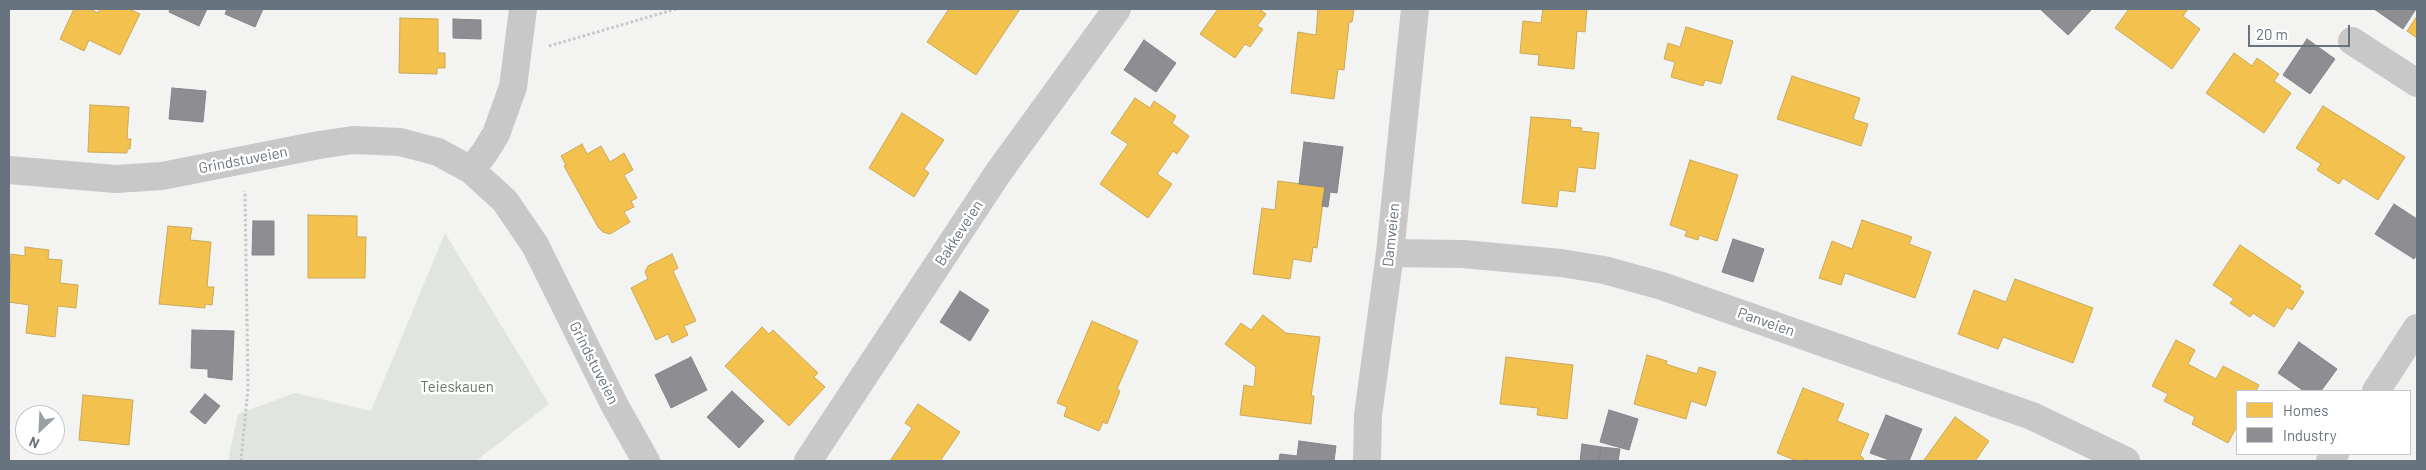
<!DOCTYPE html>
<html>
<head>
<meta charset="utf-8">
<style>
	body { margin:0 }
	#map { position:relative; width:2426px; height:470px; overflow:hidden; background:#f3f3f2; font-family:Barlow,sans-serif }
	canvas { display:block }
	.frame { position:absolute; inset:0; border:10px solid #67737e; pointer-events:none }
	.legend { position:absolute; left:2236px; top:390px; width:175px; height:65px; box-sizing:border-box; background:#fff; border:1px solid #c2c7cb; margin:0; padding:6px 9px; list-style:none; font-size:15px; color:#67737e }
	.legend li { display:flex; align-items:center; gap:10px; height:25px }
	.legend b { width:25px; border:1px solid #c2c7cb }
	.north { position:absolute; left:15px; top:405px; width:50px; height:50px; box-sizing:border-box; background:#fff; border:1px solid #c2c7cb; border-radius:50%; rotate:205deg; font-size:14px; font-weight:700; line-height:20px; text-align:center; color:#67737e }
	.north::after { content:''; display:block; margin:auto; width:18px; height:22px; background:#98a0a7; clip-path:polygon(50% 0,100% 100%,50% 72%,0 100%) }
	.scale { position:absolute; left:2248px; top:25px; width:102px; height:22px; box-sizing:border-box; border:2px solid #67737e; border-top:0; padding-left:6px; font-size:15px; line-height:18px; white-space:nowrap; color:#67737e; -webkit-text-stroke:4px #fff; paint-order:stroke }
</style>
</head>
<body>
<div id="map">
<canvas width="2426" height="470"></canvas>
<div class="frame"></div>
<ul class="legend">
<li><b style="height:14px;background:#f2c14e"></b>Homes</li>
<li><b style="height:14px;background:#8d8d92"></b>Industry</li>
</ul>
<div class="north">N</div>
<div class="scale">20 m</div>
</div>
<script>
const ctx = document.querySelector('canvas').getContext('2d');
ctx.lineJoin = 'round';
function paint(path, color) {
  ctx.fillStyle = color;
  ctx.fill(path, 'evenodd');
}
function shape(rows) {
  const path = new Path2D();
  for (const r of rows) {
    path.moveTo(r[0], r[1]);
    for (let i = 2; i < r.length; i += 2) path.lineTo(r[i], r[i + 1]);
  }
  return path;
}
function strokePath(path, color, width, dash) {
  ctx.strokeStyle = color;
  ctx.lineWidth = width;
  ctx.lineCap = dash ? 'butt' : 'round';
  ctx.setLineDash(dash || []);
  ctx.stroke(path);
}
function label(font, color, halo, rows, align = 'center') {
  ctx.font = font + ' Barlow,sans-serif';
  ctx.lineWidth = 5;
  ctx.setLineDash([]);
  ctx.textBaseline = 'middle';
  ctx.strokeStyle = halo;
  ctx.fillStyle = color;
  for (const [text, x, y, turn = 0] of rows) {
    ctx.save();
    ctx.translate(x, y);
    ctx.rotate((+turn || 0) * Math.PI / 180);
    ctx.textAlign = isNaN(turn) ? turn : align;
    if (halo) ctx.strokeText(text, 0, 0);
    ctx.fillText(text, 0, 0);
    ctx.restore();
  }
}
const green = shape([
	[445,233,549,404,476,461,228,461,238,414,295,393,371,411]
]);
const homes = shape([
	[74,9,90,9,98,13,100,9,129,9,140,14,120,55,89,40,84,51,60,39,74,9],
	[949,9,1020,9,976,75,927,42,949,9],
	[1218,9,1259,9,1266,14,1257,26,1263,29,1250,47,1245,44,1235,58,1200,34,1218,9],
	[1318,9,1354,9,1352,22,1349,22,1344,70,1338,69,1334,99,1291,93,1298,32,1316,35,1318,9],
	[1543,9,1587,9,1585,32,1577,31,1574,69,1538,65,1539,55,1520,53,1523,21,1541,23,1543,9],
	[2129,9,2188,9,2183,16,2200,29,2172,69,2115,28,2129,9],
	[2417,16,2417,38,2407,31,2417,16],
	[400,18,438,19,438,53,445,53,445,68,437,68,437,74,399,73,400,18],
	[1686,27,1733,41,1721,84,1705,80,1703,86,1671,77,1675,62,1664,59,1668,43,1680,47,1686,27],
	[2234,53,2252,66,2257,58,2279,74,2274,81,2291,93,2264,133,2206,93,2234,53],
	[1792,76,1860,98,1853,119,1868,124,1861,146,1777,119,1792,76],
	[1135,98,1150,108,1154,101,1176,116,1172,123,1189,136,1177,154,1173,151,1157,174,1172,184,1148,218,1100,184,1128,144,1111,133,1135,98],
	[90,105,129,107,127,139,131,139,130,149,127,149,127,153,88,152,90,105],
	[2323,106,2405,157,2378,200,2343,178,2339,184,2317,170,2321,164,2296,148,2323,106],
	[902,113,944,140,924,169,929,173,914,197,869,168,902,113],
	[1531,117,1571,120,1570,127,1582,128,1581,131,1599,133,1595,169,1578,167,1575,192,1559,190,1557,207,1522,203,1531,117],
	[582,144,587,154,601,146,610,162,624,153,633,170,624,175,637,198,631,201,634,207,624,212,630,222,610,234,603,232,598,227,564,166,566,165,561,156,582,144],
	[1690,160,1738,175,1717,241,1699,235,1698,240,1685,236,1687,231,1670,225,1690,160],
	[1278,181,1325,187,1317,248,1313,247,1311,262,1293,259,1290,279,1253,274,1262,208,1275,210,1278,181],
	[308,215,357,216,357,237,366,237,365,278,308,278,308,215],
	[1862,220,1912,237,1909,244,1931,252,1915,298,1845,273,1841,285,1819,278,1832,241,1852,249,1862,220],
	[168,226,192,228,190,240,211,242,207,287,214,287,212,305,205,304,205,308,159,304,168,226],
	[2240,245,2301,286,2299,289,2304,292,2292,310,2287,307,2274,327,2253,313,2250,317,2230,303,2234,299,2213,285,2240,245],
	[25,247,49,250,48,259,62,260,60,283,78,285,76,308,58,306,55,337,26,333,29,305,9,302,11,254,25,256,25,247],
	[672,254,678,268,673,271,696,321,684,326,688,335,672,343,668,334,656,340,631,288,648,279,645,272,648,266,672,254],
	[2015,279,2093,308,2073,363,2003,337,1998,349,1958,334,1974,290,2006,302,2015,279],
	[1263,315,1286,333,1320,337,1311,396,1314,396,1311,424,1240,415,1244,385,1254,387,1256,367,1225,344,1241,323,1251,330,1263,315],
	[1092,321,1138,341,1117,389,1120,391,1107,424,1103,422,1099,431,1064,416,1067,407,1057,403,1092,321],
	[762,327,769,334,773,330,818,373,814,377,825,387,789,426,725,366,762,327],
	[2176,340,2195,350,2188,364,2216,379,2223,366,2259,385,2256,391,2237,391,2237,426,2228,443,2192,424,2195,417,2164,401,2168,394,2152,386,2176,340],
	[1647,355,1667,361,1666,364,1697,374,1699,367,1716,372,1706,406,1691,401,1686,419,1634,404,1647,355],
	[1506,357,1573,365,1567,419,1537,415,1538,408,1500,404,1506,357],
	[1803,388,1844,404,1837,421,1869,434,1860,455,1864,459,1863,461,1811,461,1806,459,1805,461,1797,461,1777,453,1803,388],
	[83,395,133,400,129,445,79,440,83,395],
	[918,404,960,432,940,461,890,461,912,428,905,423,918,404],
	[1955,417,1989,441,1975,461,1926,461,1924,460,1955,417]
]);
const industry = shape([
	[170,9,207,9,199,26,169,12,170,9],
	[227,9,263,9,255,27,225,14,227,9],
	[2040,9,2092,9,2068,35,2040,9],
	[2374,9,2416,9,2403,29,2374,9],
	[453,19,481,20,481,39,453,38,453,19],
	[2307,39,2335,59,2310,94,2283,75,2307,39],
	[1144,40,1176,63,1156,92,1124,70,1144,40],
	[172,88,206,91,203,122,169,119,172,88],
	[1304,142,1343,147,1337,193,1330,192,1328,207,1322,206,1325,187,1299,184,1304,142],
	[2394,204,2417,219,2417,255,2414,259,2375,234,2394,204],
	[253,221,274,221,274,255,252,255,253,221],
	[1733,239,1764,249,1753,282,1722,272,1733,239],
	[960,291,989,310,970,341,940,322,960,291],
	[192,330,234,331,232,380,208,377,208,369,191,368,192,330],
	[2299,342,2337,369,2321,391,2304,391,2278,373,2299,342],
	[691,357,707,390,671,408,655,375,691,357],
	[732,391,764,421,739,448,707,417,732,391],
	[205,394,220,406,205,424,190,412,205,394],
	[1609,410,1638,419,1629,450,1600,442,1609,410],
	[1886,415,1922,429,1909,461,1892,461,1870,453,1886,415],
	[1299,441,1336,446,1334,461,1279,461,1280,454,1297,456,1299,441],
	[1582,444,1601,447,1599,461,1580,461,1582,444],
	[1601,447,1620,449,1618,461,1599,461,1601,447]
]);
const path = shape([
	[549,46,676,9],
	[241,461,248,388,245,191]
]);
const minor = shape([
	[2352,41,2417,83],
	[9,170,116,179,162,176,319,145,353,140,400,142,438,152,471,170,505,201,535,245,615,406,646,461],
	[471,170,485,152,496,134,513,87,523,9],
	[1390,253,1463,254,1561,263,1604,270,1662,286,2032,416,2126,461],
	[2376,391,2417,328],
	[808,461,998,173,1117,9],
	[1367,461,1368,415,1390,253,1415,9],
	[2330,461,2335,454]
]);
const streetNames = [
	["Grindstuveien",243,160,-11],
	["Bakkeveien",959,233,-57],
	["Damveien",1391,235,-84],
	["Panveien",1766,322,19],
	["Grindstuveien",594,363,63]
];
const parkNames = [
	["Teieskauen",457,387]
];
paint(green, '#e1e5e0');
paint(homes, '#f2c14e');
strokePath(homes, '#c8aa5c', 1);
paint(industry, '#8d8d92');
strokePath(industry, '#82858c', 1);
strokePath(path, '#c5c6c6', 3, [2.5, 2.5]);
strokePath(minor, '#c8c8c9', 28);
label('15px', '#67737e', '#fff', streetNames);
label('15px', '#687665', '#fff', parkNames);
</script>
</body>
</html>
